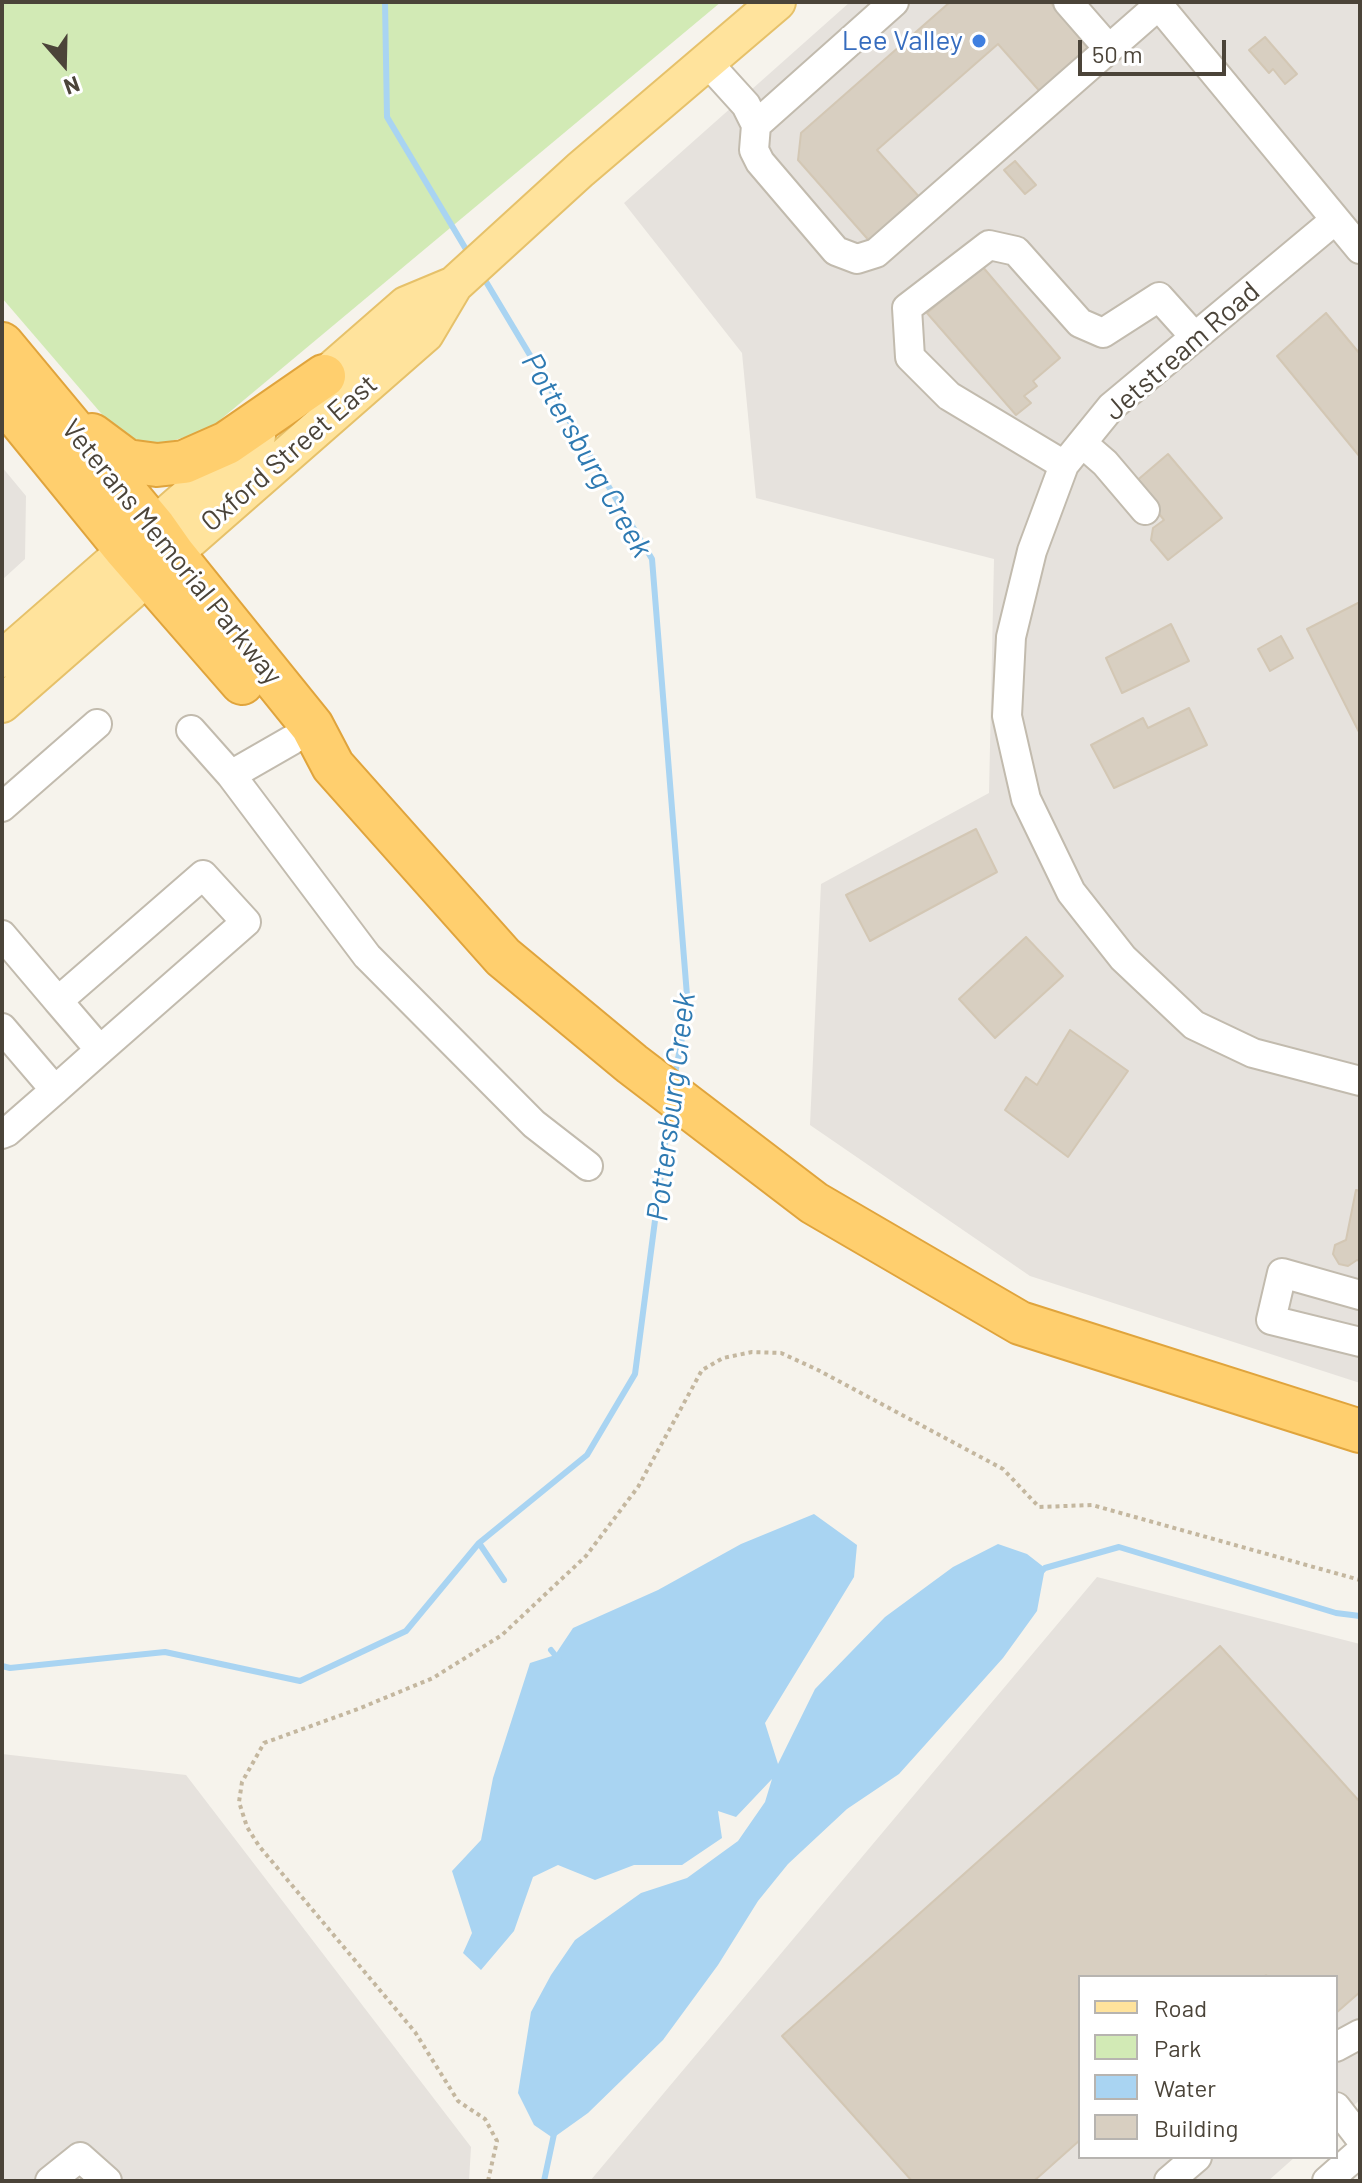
<!DOCTYPE html>
<html>
<head>
<meta charset="utf-8">
<style>
	body { margin:0 }
	#map { position:relative; width:1362px; height:2183px; overflow:hidden; background:#f6f3ec; font-family:Barlow,sans-serif }
	canvas { display:block }
	.frame { position:absolute; inset:0; border:4px solid #4b4439; pointer-events:none }
	.legend { position:absolute; left:1078px; top:1975px; width:260px; height:184px; box-sizing:border-box; background:#fff; border:2px solid #b7b4b0; margin:0; padding:10px 14px; list-style:none; font-size:24px; color:#4b4439 }
	.legend li { display:flex; align-items:center; gap:16px; height:40px }
	.legend b { width:40px; border:2px solid #b7b4b0 }
	.north { position:absolute; left:24px; top:24px; width:80px; height:80px; -webkit-text-stroke:6px #fff; paint-order:stroke; rotate:160deg; font-size:22px; font-weight:700; line-height:32px; text-align:center; color:#4b4439 }
	.north::after { content:''; display:block; margin:auto; width:28px; height:36px; background:#4b4439; clip-path:polygon(50% 0,100% 100%,50% 72%,0 100%) }
	.scale { position:absolute; left:1078px; top:40px; width:148px; height:36px; box-sizing:border-box; border:4px solid #4b4439; border-top:0; padding-left:10px; font-size:24px; line-height:28px; white-space:nowrap; color:#4b4439; -webkit-text-stroke:6px #fff; paint-order:stroke }
</style>
</head>
<body>
<div id="map">
<canvas width="1362" height="2183"></canvas>
<div class="frame"></div>
<ul class="legend">
<li><b style="height:10px;background:#ffe39c"></b>Road</li>
<li><b style="height:22px;background:#d2eab5"></b>Park</li>
<li><b style="height:22px;background:#a9d4f2"></b>Water</li>
<li><b style="height:22px;background:#d8cfc1"></b>Building</li>
</ul>
<div class="north">N</div>
<div class="scale">50 m</div>
</div>
<script>
const ctx = document.querySelector('canvas').getContext('2d');
ctx.lineJoin = 'round';
function paint(path, color) {
  ctx.fillStyle = color;
  ctx.fill(path, 'evenodd');
}
function shape(rows) {
  const path = new Path2D();
  for (const r of rows) {
    path.moveTo(r[0], r[1]);
    for (let i = 2; i < r.length; i += 2) path.lineTo(r[i], r[i + 1]);
  }
  return path;
}
function strokePath(path, color, width, dash) {
  ctx.strokeStyle = color;
  ctx.lineWidth = width;
  ctx.lineCap = dash ? 'butt' : 'round';
  ctx.setLineDash(dash || []);
  ctx.stroke(path);
}
function label(font, color, halo, rows, align = 'center') {
  ctx.font = font + ' Barlow,sans-serif';
  ctx.lineWidth = 6;
  ctx.setLineDash([]);
  ctx.textBaseline = 'middle';
  ctx.strokeStyle = halo;
  ctx.fillStyle = color;
  for (const [text, x, y, turn = 0] of rows) {
    ctx.save();
    ctx.translate(x, y);
    ctx.rotate((+turn || 0) * Math.PI / 180);
    ctx.textAlign = isNaN(turn) ? turn : align;
    if (halo) ctx.strokeText(text, 0, 0);
    ctx.fillText(text, 0, 0);
    ctx.restore();
  }
}
const industrial = shape([
	[850,2,1360,2,1360,1383,1030,1276,810,1125,821,884,989,793,994,559,756,498,742,353,624,203],
	[2,467,26,496,25,559,2,580],
	[1097,1577,1360,1644,1360,2100,1336,2121,1336,1977,1080,1977,1080,2157,1295,2157,1268,2181,590,2181],
	[2,1754,186,1775,471,2147,469,2181,2,2181]
]);
const green = shape([
	[2,2,721,2,208,430,155,446,118,433,2,298]
]);
const water = shape([
	[814,1514,857,1545,854,1577,765,1723,778,1764,815,1689,885,1617,953,1567,998,1544,1027,1554,1045,1568,1037,1611,1003,1658,899,1774,847,1809,788,1864,758,1901,718,1965,663,2040,588,2113,553,2138,534,2125,518,2093,531,2012,551,1975,575,1940,641,1893,687,1878,738,1841,765,1802,772,1779,736,1817,718,1811,722,1838,682,1865,634,1865,595,1880,558,1865,533,1877,514,1931,481,1970,463,1953,472,1933,452,1871,481,1840,493,1778,530,1663,555,1655,573,1628,658,1590,741,1544]
]);
const stream = shape([
	[385,2,387,117,470,256],
	[482,275,652,559,688,1008,674,1079],
	[479,1543,504,1580],
	[1041,1572,1045,1568,1119,1547,1336,1613,1360,1616],
	[551,1650,559,1660],
	[2,1666,10,1668,165,1652,300,1681,406,1631,479,1543,587,1455,635,1374,669,1113],
	[544,2181,554,2134]
]);
const building = shape([
	[950,2,1050,2,1090,51,1043,95,998,44,877,150,922,200,872,244,798,160,801,133,950,2],
	[1265,37,1297,74,1285,84,1273,69,1269,73,1249,50,1265,37],
	[1015,161,1036,185,1025,194,1004,170,1015,161],
	[982,266,1060,358,1033,381,1037,386,1024,396,1031,403,1016,415,927,313,982,266],
	[1326,313,1360,354,1360,457,1277,356,1326,313],
	[1168,454,1222,518,1168,560,1151,540,1153,528,1164,520,1134,483,1168,454],
	[1360,602,1360,734,1307,629,1360,602],
	[1171,624,1189,661,1122,693,1106,658,1171,624],
	[1281,636,1293,658,1270,671,1258,649,1281,636],
	[1189,708,1207,745,1114,788,1091,745,1143,718,1148,728,1189,708],
	[976,829,997,872,870,941,846,895,976,829],
	[1026,937,1063,976,995,1038,959,999,1026,937],
	[1070,1030,1128,1071,1068,1157,1005,1110,1026,1077,1037,1085,1070,1030],
	[1356,1190,1360,1191,1360,1261,1357,1260,1348,1266,1339,1264,1333,1254,1335,1245,1346,1240,1356,1190],
	[1220,1646,1360,1802,1360,1992,1336,2013,1336,1977,1268,1977,1266,1975,1263,1977,1080,1977,1080,2140,1034,2181,912,2181,782,2036,1220,1646]
]);
const path = shape([
	[488,2181,497,2141,485,2119,458,2101,415,2032,259,1846,247,1827,239,1802,242,1782,264,1743,358,1709,433,1678,502,1635,586,1556,638,1487,702,1370,723,1358,752,1352,781,1353,818,1370,1003,1469,1039,1507,1092,1505,1360,1580]
]);
const minor = shape([
	[1068,2,1109,49],
	[1156,2,1360,249],
	[707,62,746,105,756,125,754,150,760,162,836,251,857,259,876,253,1159,5],
	[756,125,894,2],
	[1335,220,1111,407,1064,465,1032,551,1011,637,1007,716,1026,799,1071,892,1123,958,1194,1025,1253,1053,1360,1081],
	[1082,443,1105,463,1145,510],
	[1064,465,949,396,910,357,907,308,989,245,1016,251,1080,323,1103,333,1159,297,1195,337],
	[191,730,231,775,367,956,534,1124,588,1166],
	[231,775,292,740],
	[2,807,97,724],
	[2,935,58,1001],
	[2,1028,55,1090],
	[2,1134,7,1132,55,1090,100,1050,246,922,203,875,58,1001,100,1050],
	[1360,1295,1282,1273,1271,1320,1360,1342],
	[1336,2047,1360,2034],
	[1336,2107,1360,2138],
	[50,2181,80,2157,107,2181],
	[1169,2181,1197,2157],
	[1327,2181,1360,2152]
]);
const major = shape([
	[304,394,406,305,454,285],
	[2,659,257,436],
	[2,704,425,334,454,285,580,170,777,2]
]);
const highway = shape([
	[2,344,155,528,174,555,312,726,333,766,503,957,632,1064,814,1203,1020,1323,1360,1431],
	[2,398,126,550,242,683],
	[92,435,127,461,157,465,184,462,227,443,324,376]
]);
const markers = [
	[979,41,8,"#3f7fe0"]
];
const shopNames = [
	["Lee Valley",963,41]
];
const streetNames = [
	["Jetstream Road",1182,351,-41],
	["Oxford Street East",289,453,-41],
	["Veterans Memorial Parkway",172,552,51]
];
const waterNames = [
	["Pottersburg Creek",587,455,60],
	["Pottersburg Creek",671,1107,-83]
];
paint(industrial, '#e6e2dd');
paint(green, '#d2eab5');
paint(water, '#a9d4f2');
strokePath(stream, '#a9d4f2', 6);
paint(building, '#d8cfc1');
strokePath(building, '#d3c7b4', 2);
strokePath(minor, '#c2bbae', 32);
strokePath(major, '#e6c16a', 40);
strokePath(highway, '#e0a43c', 46);
strokePath(path, '#c4b79f', 4, [4, 4]);
strokePath(minor, '#fff', 28);
strokePath(major, '#ffe39c', 36);
strokePath(highway, '#ffcf6e', 42);
for (const [x, y, r, color] of markers) {
  const dot = new Path2D();
  dot.arc(x, y, r, 0, 2 * Math.PI);
  ctx.fillStyle = color;
  ctx.fill(dot);
  strokePath(dot, '#fff', 3);
}
label('28px', '#366cbe', '#fff', shopNames, 'right');
label('28px', '#4b4439', '#fff', streetNames);
label('italic 30px', '#2e7ab2', '#fff', waterNames);
</script>
</body>
</html>
